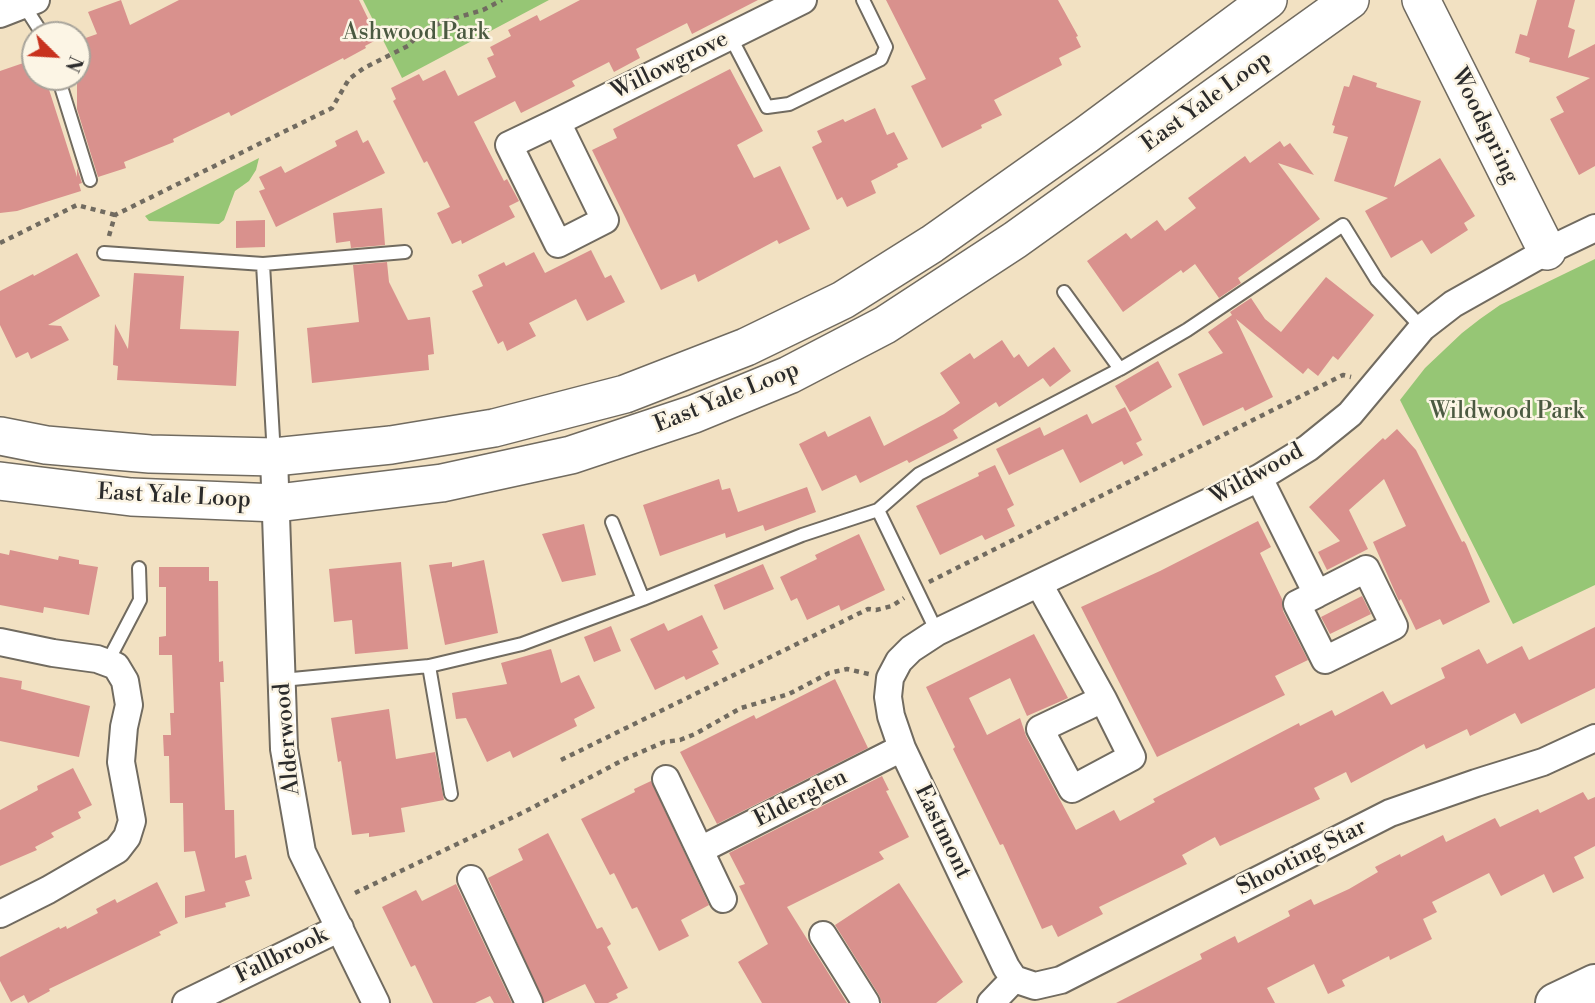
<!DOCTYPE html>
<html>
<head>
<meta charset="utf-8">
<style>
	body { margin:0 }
	#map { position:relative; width:1595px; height:1003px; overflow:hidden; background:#f2e1c2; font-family:"Libre Bodoni",serif }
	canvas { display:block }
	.north { position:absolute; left:21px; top:21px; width:70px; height:70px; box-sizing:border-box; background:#fcf5e5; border:2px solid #a8a49b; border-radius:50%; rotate:114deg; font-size:19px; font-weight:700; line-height:28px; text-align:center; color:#2b2b2b }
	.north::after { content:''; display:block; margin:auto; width:24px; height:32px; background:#c8321e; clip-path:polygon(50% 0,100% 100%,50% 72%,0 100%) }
</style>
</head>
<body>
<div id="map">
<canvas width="1595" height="1003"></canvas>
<div class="north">N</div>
</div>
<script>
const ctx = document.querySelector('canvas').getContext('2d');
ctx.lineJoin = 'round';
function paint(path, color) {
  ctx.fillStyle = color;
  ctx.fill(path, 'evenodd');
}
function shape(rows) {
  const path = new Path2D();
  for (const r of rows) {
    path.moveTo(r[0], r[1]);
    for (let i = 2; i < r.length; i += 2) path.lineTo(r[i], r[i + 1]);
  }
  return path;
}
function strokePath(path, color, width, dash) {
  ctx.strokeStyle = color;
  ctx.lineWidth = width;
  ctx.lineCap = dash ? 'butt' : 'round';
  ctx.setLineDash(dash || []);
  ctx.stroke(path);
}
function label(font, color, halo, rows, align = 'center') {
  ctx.font = font + ' "Libre Bodoni",serif';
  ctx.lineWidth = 5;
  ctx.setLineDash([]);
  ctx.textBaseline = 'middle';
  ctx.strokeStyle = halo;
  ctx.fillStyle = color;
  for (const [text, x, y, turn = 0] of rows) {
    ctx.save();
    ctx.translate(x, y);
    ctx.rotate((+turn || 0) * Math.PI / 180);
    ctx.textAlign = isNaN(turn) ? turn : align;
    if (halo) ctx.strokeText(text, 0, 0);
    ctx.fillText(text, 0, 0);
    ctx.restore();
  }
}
const green = shape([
	[363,0,549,0,402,78],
	[259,158,256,170,249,181,235,191,224,220,219,224,149,221,145,216],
	[1595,259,1595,585,1513,624,1400,400,1425,368,1462,333,1480,319,1500,305]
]);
const building = shape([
	[121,0,130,25,179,0,359,0,378,39,365,46,366,48,344,60,343,58,231,116,229,112,173,139,174,142,124,162,126,168,98,177,77,109,77,41,97,34,88,12],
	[580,0,758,0,692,34,687,23,636,49,640,58,614,72,609,62,572,81,575,86,521,113,515,101,474,122,504,181,507,179,519,201,509,206,515,217,462,244,461,240,452,244,437,213,450,207,427,161,424,163,393,101,396,99,391,88,419,74,423,81,445,70,458,96,496,77,487,58,494,55,490,47,511,36,508,30,537,15,540,21],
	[886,0,1058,0,1078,36,1076,37,1081,47,1059,58,1062,65,994,100,1002,115,981,125,982,128,942,148,911,86,926,79],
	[1537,0,1575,0,1568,27,1575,30,1568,58,1595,44,1595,166,1579,175,1550,119,1564,112,1556,97,1590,78,1529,62,1530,58,1515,53,1520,34,1527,36],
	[35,59,35,77,45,77,77,177,77,168,82,183,79,184,81,191,17,211,0,213,0,71],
	[730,69,763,131,737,145,754,178,780,166,810,229,779,244,777,240,698,282,695,274,661,290,592,150,617,138,613,129],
	[1353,75,1377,83,1376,87,1421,101,1394,187,1440,158,1475,216,1464,223,1468,230,1431,254,1422,240,1391,258,1365,211,1388,198,1334,181,1348,137,1333,133,1335,126,1332,125,1344,86,1349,87],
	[875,108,887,135,894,132,908,159,897,164,898,167,871,181,876,193,847,207,842,197,837,200,812,147,822,142,817,131,843,119,845,122],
	[357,130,363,143,368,140,385,173,276,227,259,191,265,189,259,177,281,166,285,173,337,146,335,141],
	[1280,141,1284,147,1290,143,1314,175,1278,163,1320,219,1238,278,1241,283,1219,298,1195,264,1183,273,1181,270,1123,312,1087,261,1126,233,1131,239,1157,220,1165,231,1196,208,1188,198,1245,156,1250,163],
	[382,208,385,245,351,248,350,241,336,243,333,213],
	[265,220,265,247,236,248,236,221],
	[591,250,605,278,611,275,625,302,587,321,576,299,529,323,536,336,507,351,503,341,498,344,472,291,483,286,478,275,504,262,506,266,534,252,545,273],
	[77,253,100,296,48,325,61,326,69,340,31,359,28,352,16,358,0,325,0,291,33,274,34,276],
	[387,262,389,282,408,320,430,317,434,354,428,355,429,370,312,383,307,328,359,322,353,265],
	[134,273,184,276,180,329,239,331,236,386,117,380,118,366,113,365,115,324,128,349],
	[1326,277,1374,315,1338,360,1333,356,1318,376,1308,368,1303,374,1236,319,1273,397,1245,411,1243,407,1203,426,1178,374,1223,353,1208,332,1232,315,1230,312,1251,298,1265,319,1281,332],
	[1002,340,1014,358,1019,354,1028,367,1054,347,1071,371,1050,387,1043,378,999,407,996,402,953,430,958,438,909,463,907,460,860,483,856,475,822,491,799,444,825,431,828,437,870,416,884,446,944,414,960,403,940,373,970,353,974,359],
	[1158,361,1172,387,1130,412,1115,386],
	[1125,407,1142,440,1136,443,1143,455,1124,465,1122,461,1080,483,1063,449,1009,475,996,449,1040,427,1044,436,1087,414,1092,424],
	[1397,429,1416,450,1462,542,1464,541,1466,544,1490,602,1443,625,1440,619,1416,630,1401,599,1399,601,1373,542,1406,526,1384,479,1349,510,1368,549,1327,570,1318,552,1340,541,1309,507,1383,438,1385,440],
	[995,465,1014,505,1007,509,1015,526,985,540,982,535,940,555,916,506,979,476,978,473],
	[719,479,722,490,730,488,738,512,807,487,816,512,765,531,763,525,726,538,725,533,660,556,643,505],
	[1258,521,1271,547,1260,553,1282,599,1283,611,1308,660,1275,676,1285,695,1157,757,1081,607,1160,571],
	[584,524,596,575,562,582,542,534],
	[859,534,885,590,841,611,839,605,807,620,797,598,791,601,780,577,817,559,815,555],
	[10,550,58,560,59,556,79,560,79,564,98,567,89,615,44,607,43,613,0,605,0,553,9,555],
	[484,560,498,633,445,645,429,565,452,562,452,567],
	[401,562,408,649,355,654,352,620,334,622,329,569],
	[763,564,774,589,724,610,714,585],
	[159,567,209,567,209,581,218,581,219,662,223,661,224,682,220,682,221,703,225,810,234,810,235,858,246,855,252,879,245,881,250,896,225,903,226,907,185,918,185,896,205,891,195,851,184,852,183,803,170,803,169,756,164,756,163,735,171,735,170,713,174,713,172,655,159,655,159,637,166,636,166,587,159,587],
	[1362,596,1371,614,1330,634,1321,617],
	[702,615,718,648,712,651,719,664,686,680,684,676,655,690,630,639,664,623,668,631],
	[611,626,621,651,594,662,584,637],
	[1595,627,1595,688,1521,724,1515,713,1470,736,1467,729,1426,749,1424,744,1351,783,1346,772,1314,788,1320,799,1220,846,1215,837,1182,855,1187,864,1099,907,1103,914,1058,937,1052,925,1042,929,1003,844,1000,845,953,749,955,747,926,687,1034,634,1068,698,1027,716,1010,678,969,698,987,735,1020,718,1026,736,1076,830,1114,810,1120,821,1155,802,1153,799,1299,723,1300,726,1332,710,1335,716,1383,691,1391,705,1445,678,1441,668,1479,649,1487,664,1522,646,1529,660],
	[551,649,561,683,579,675,595,708,574,719,577,726,513,758,510,751,487,762,466,718,456,719,452,693,507,684,501,663],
	[0,677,22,681,21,689,90,706,79,757,0,741],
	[835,679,868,748,717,824,680,752,754,715,756,719],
	[389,709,396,759,435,752,444,800,401,808,405,832,369,837,369,833,352,835,341,761,338,762,331,718],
	[73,768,92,805,78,812,81,818,51,833,54,837,35,847,37,850,0,866,0,810,38,790,37,786],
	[882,776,889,790,886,791,909,837,879,852,884,859,787,907,847,1003,762,1003,738,962,768,944,739,886,745,884,729,853],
	[651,781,709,905,681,920,689,936,659,951,637,907,632,909,614,873,610,875,581,819,635,792,634,789],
	[1583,792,1588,800,1595,797,1595,846,1574,857,1584,878,1553,893,1544,874,1501,896,1489,873,1432,902,1437,912,1423,919,1432,939,1390,960,1389,956,1342,980,1345,986,1328,994,1314,964,1267,988,1275,1003,1116,1003,1202,959,1200,954,1235,936,1238,943,1290,916,1288,911,1311,899,1314,905,1349,889,1378,872,1375,867,1400,854,1401,857,1443,835,1446,842,1495,818,1500,827,1538,809,1540,813],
	[548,833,597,929,602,927,611,944,607,947,628,988,616,994,618,998,608,1003,595,1003,585,984,544,1003,488,878,523,860,518,849],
	[157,882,178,923,159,932,161,935,49,989,50,991,28,1003,24,995,11,1002,0,981,0,957,59,927,60,929,66,926,67,929,98,913,96,909,115,899,117,903],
	[899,883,963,982,936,1003,882,1003,879,995,835,925],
	[456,884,457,886,512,1003,494,1003,490,996,475,1003,433,1003,415,965,411,967,382,907,416,890,422,901]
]);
const path = shape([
	[109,236,115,215,332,108,349,79,364,68,408,46,419,34,442,22,483,10,502,0],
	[0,243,77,205,115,215],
	[929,582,1343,375,1351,377],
	[561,760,868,609,876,610,892,606,904,598],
	[355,893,526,811,625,759,664,742,680,740,695,734,741,708,789,694,829,673,847,669,869,674]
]);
const lane = shape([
	[23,4,43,35],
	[730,36,767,107,789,104,881,59,886,47,863,0],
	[58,77,90,180],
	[104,253,263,264,405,252],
	[263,264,274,456],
	[1064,292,1120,369],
	[612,522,643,599],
	[937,632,878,510,919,474,1120,369,1187,330,1343,225,1377,280,1422,328],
	[107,663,140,600,139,568],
	[429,666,451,794],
	[282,680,429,666,522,644,643,599,802,535,878,510]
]);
const street = shape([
	[0,14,36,0],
	[557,122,605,220,558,244,509,145,557,122,783,10,803,0],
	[274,457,284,749,302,852,376,1003],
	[1259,478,1317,594,1297,604,1325,660,1394,626,1366,569,1317,594],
	[1039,584,1103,699,1132,757,1072,789,1040,729,1103,699],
	[0,642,53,653,97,659,116,666,125,681,129,705,124,727,121,762,132,821,127,837,117,850,48,890,0,914],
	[666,779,723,899],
	[700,850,902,748],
	[471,879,529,1003],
	[823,935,866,1003],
	[1014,979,1006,967,902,748,891,716,888,697,890,678,899,661,911,649,937,632,1259,478,1308,448,1350,414,1422,328,1453,304,1547,251,1595,228],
	[1014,979,1035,986,1061,980,1390,813,1476,783,1543,762,1595,738],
	[186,1003,340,928],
	[991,1003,1014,979]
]);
const secondary = shape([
	[1421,0,1547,251],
	[0,436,46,445,150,454,274,457,391,445,494,428,625,394,746,347,843,300,932,244,1086,135,1268,0],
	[0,481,131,497,277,503,442,483,571,455,694,414,789,375,885,325,1015,240,1350,0]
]);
const primary = shape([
	[1555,1003,1595,984]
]);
const parkNames = [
	["Ashwood Park",416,33],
	["Wildwood Park",1507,412]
];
const streetNames = [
	["Willowgrove",670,66,-26],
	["East Yale Loop",1207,102,-36],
	["Woodspring",1484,126,64],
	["East Yale Loop",727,398,-22],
	["Wildwood",1257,475,-29],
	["East Yale Loop",174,497,3],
	["Alderwood",288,739,-95],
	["Elderglen",801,799,-27],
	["Eastmont",942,832,64],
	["Shooting Star",1302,858,-27],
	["Fallbrook",282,956,-26]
];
paint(green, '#96c675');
paint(building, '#d9918d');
strokePath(lane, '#716b60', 16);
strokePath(street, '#716b60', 30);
strokePath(secondary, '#716b60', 40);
strokePath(primary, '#716b60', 42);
strokePath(path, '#716b60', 4.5, [5, 5]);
strokePath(lane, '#fff', 12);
strokePath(street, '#fff', 26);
strokePath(secondary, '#fff', 37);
strokePath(primary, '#fff', 38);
label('23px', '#4b5a41', '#fcf5e5', parkNames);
label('23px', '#2b2b2b', '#fcf5e5', streetNames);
</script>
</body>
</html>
